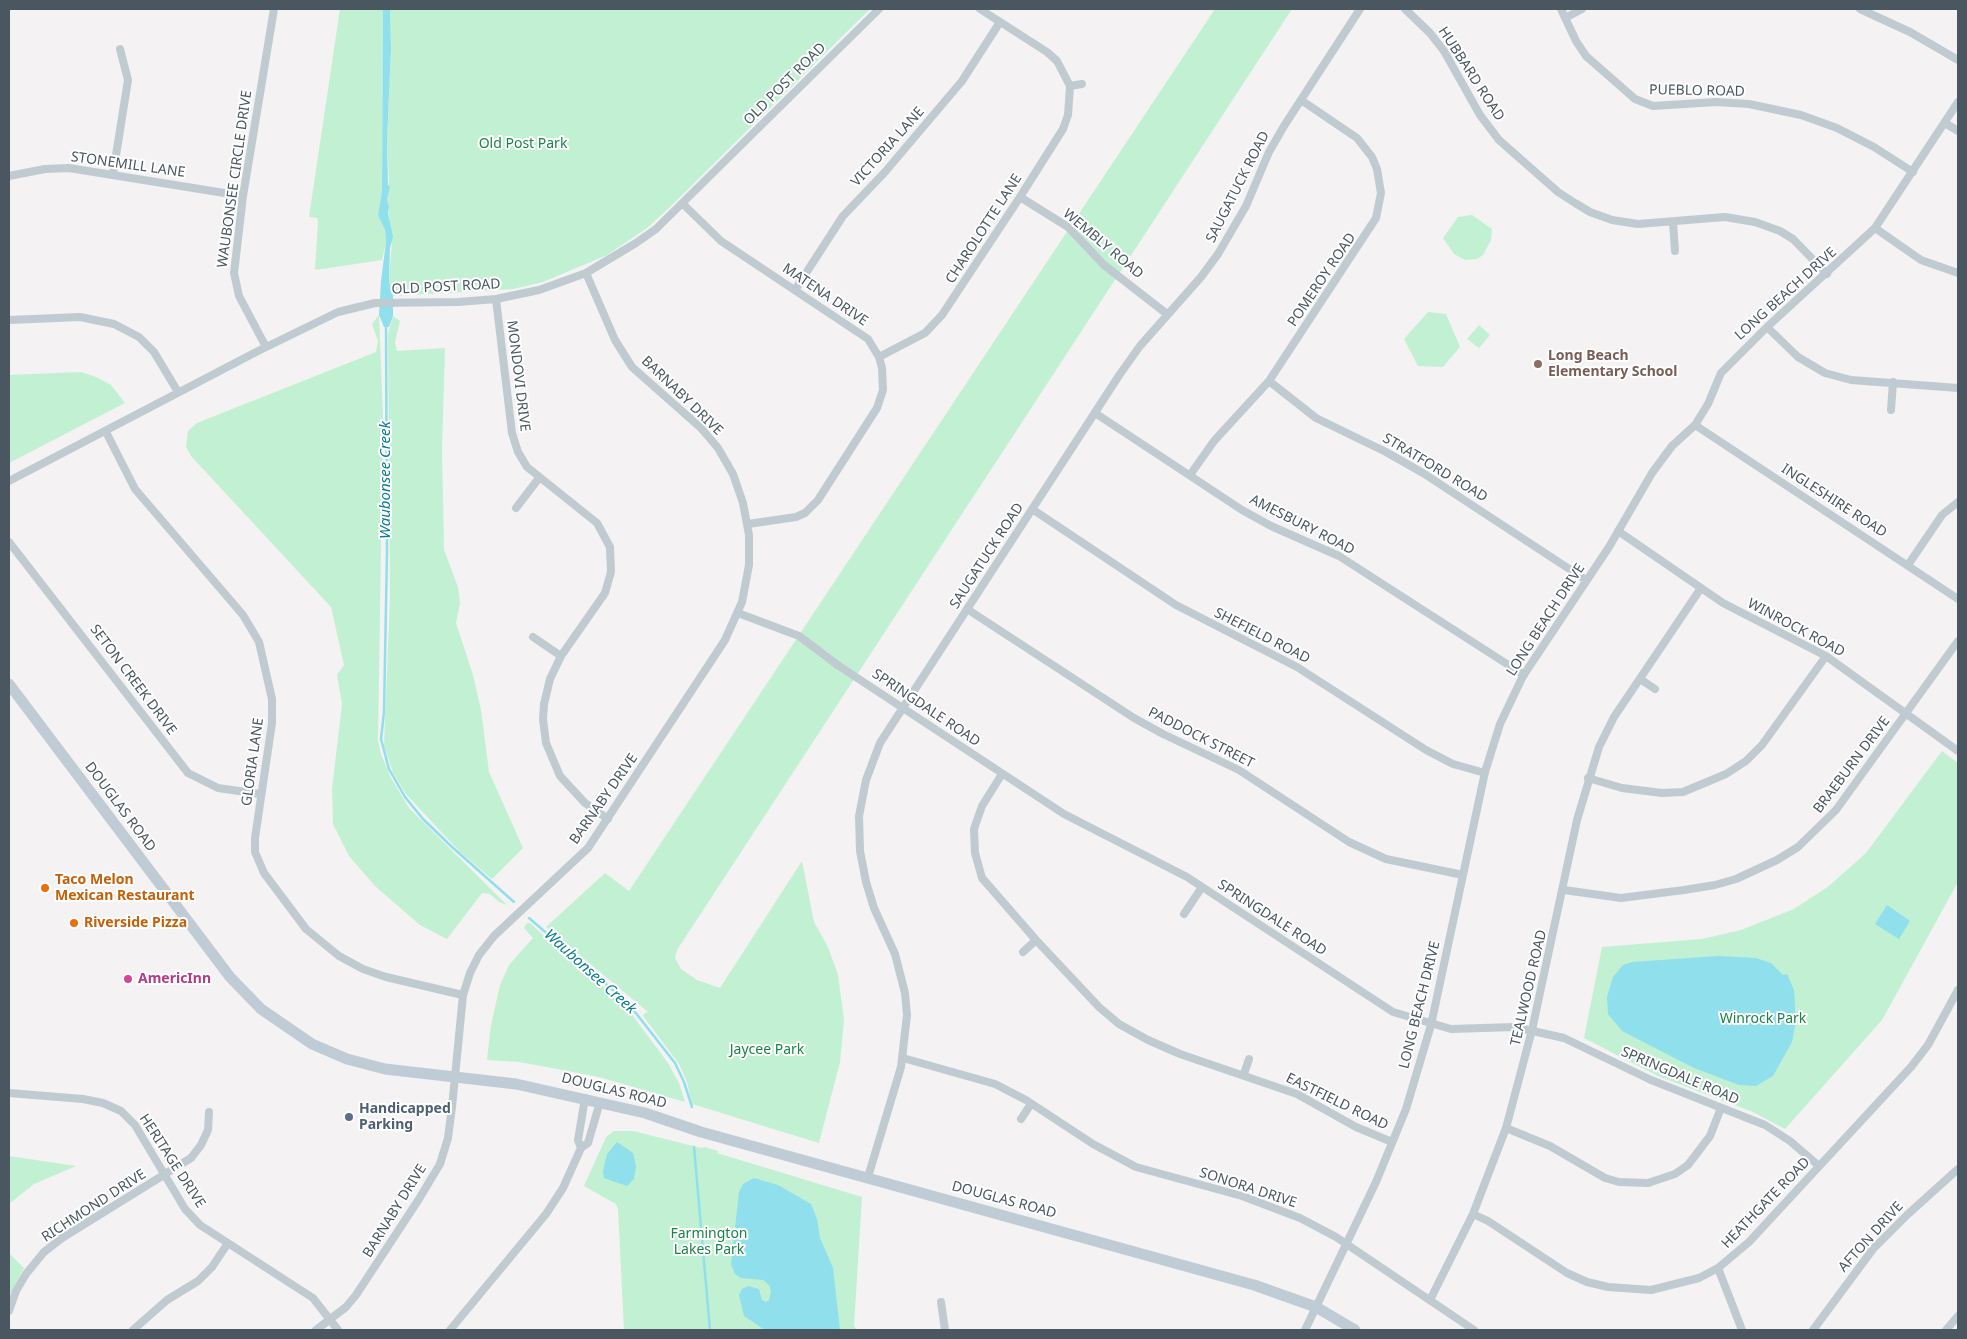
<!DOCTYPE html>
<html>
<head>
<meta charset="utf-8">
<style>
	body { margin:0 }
	#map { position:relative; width:1967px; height:1339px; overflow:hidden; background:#f4f2f2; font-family:"Noto Sans",sans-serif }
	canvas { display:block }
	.frame { position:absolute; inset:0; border:10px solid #4a5760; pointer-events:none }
</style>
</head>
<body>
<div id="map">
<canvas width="1967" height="1339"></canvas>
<div class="frame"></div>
</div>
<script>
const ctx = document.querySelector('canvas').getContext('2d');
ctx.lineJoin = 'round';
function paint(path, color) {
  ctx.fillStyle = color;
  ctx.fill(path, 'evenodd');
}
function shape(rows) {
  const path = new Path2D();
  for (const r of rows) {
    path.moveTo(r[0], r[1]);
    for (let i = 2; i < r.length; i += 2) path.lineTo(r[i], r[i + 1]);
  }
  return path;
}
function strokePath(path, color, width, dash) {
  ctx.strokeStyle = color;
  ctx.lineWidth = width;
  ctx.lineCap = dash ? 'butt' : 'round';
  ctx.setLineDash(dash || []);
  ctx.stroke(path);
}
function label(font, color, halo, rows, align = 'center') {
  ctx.font = font + ' "Noto Sans",sans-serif';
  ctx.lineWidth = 4;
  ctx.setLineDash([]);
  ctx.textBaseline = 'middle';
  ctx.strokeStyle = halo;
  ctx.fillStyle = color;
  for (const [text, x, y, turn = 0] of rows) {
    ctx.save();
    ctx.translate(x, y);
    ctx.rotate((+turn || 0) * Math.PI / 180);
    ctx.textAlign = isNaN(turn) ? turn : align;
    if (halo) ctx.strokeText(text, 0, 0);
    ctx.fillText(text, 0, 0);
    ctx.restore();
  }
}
const green = shape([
	[340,9,383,9,382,191,378,215,385,230,386,242,382,260,315,270,318,222,317,218,309,217],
	[390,9,870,9,669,208,647,228,607,255,543,282,513,289,393,296,389,282,392,240,387,199,389,179,387,140,391,49],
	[1215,9,1292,9,677,950,675,958,681,969,697,980,720,988,802,861,814,922,828,947,838,975,844,1020,840,1062,819,1143,692,1104,687,1082,679,1064,643,1016,645,1013,648,1012,546,927,605,873,629,891],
	[1472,215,1492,229,1491,240,1483,255,1477,259,1465,260,1454,254,1443,238,1458,217],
	[1428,312,1446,314,1460,347,1443,367,1418,366,1404,339],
	[379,315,383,416,378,740,381,754,391,778,409,808,507,905,499,902,490,894,482,893,447,939,420,925,375,886,349,856,333,824,332,789,342,704,337,675,344,665,331,607,191,456,186,447,188,431,197,423,376,352,378,341,372,324],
	[393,316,400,321,395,342,397,351,445,348,442,449,444,550,458,587,460,603,456,623,473,675,481,710,489,772,523,848,492,879,459,851,406,794,393,773,384,745,390,598,388,334],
	[1479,325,1490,335,1479,348,1467,339],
	[81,372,96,377,111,385,125,403,9,463,9,375],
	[1942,751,1958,763,1958,882,1882,1020,1785,1129,1753,1112,1658,1076,1584,1038,1602,947,1702,939,1741,930,1794,909,1829,886,1866,853],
	[527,923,530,923,576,965,601,984,633,1016,668,1063,679,1083,685,1102,599,1077,520,1062,487,1060,491,1025,500,985,509,965,533,938,524,928],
	[614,1131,633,1131,701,1148,705,1147,718,1151,717,1153,862,1197,854,1326,857,1330,624,1330,618,1209,616,1204,584,1186,606,1137],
	[9,1156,76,1166,34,1184,9,1204],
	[9,1253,24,1268,9,1296]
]);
const water = shape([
	[383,9,390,9,391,49,387,140,388,185,390,187,387,199,389,207,388,213,393,237,390,248,389,282,393,296,393,316,389,327,384,327,379,315,381,281,386,242,385,230,378,215,382,191],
	[1887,905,1910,921,1899,939,1875,924],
	[1718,956,1756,958,1771,963,1783,975,1787,974,1794,990,1796,1021,1792,1042,1773,1076,1756,1086,1739,1085,1694,1068,1622,1031,1608,1014,1607,997,1613,977,1623,965,1632,962],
	[617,1142,633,1153,636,1166,634,1179,627,1186,604,1178,603,1171,607,1154],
	[754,1178,778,1185,811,1204,817,1219,820,1238,833,1268,840,1330,765,1330,744,1316,739,1295,742,1289,748,1286,759,1289,762,1300,766,1302,769,1300,771,1291,769,1285,763,1280,741,1278,735,1274,731,1264,739,1192,743,1184]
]);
const stream = shape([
	[386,326,387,551,384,712,381,739,389,769,405,797,423,819,452,847,514,902],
	[529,918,628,1003,675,1063,684,1082,692,1107],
	[694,1147,710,1330]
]);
const street = shape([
	[1405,9,1430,33,1444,51,1480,115,1499,140,1558,192,1575,203,1590,212,1612,220,1638,224,1725,217,1755,222,1780,231,1793,239,1827,274],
	[1561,9,1576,41,1586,56,1635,99,1653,106,1716,102,1749,104,1801,115,1837,128,1874,147,1913,172],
	[1860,9,1910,32,1958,60],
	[1565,18,1582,9],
	[1070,86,1082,84],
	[1945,123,1958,131],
	[113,174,128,80,120,49],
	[9,176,45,169,69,168,243,196],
	[1020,197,1068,227,1104,265,1167,314],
	[683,204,721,241,868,339,879,357,882,368,883,390,877,408,818,500,805,513,796,517,748,524],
	[1673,222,1675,251],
	[1875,228,1921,260,1958,273],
	[795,290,843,216,885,172,962,81,1000,22],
	[496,299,512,433,518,452,527,467,597,523,610,547,611,572,605,593,561,656,550,679,544,704,543,719,546,743,560,776,585,803,608,819],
	[9,320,80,317,114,324,139,337,154,352,178,392],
	[1767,327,1798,357,1825,373,1851,380,1958,388],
	[266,347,239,296,234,273,243,196,274,9],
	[879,357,925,333,942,315,1020,197,1063,129,1068,115,1070,86,1057,61,1047,52,980,9],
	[1269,381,1316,418,1386,452,1423,473,1586,580],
	[1891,410,1893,382],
	[1095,413,1242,510,1271,526,1339,556,1524,675],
	[1695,425,1958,599],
	[106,432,135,489,243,615,259,642,272,699,272,723,255,838,255,852,264,873,306,929,339,956,363,969,386,977,463,995],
	[1190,475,1214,441,1269,381,1376,218,1381,193,1377,169,1372,157,1357,138,1301,100],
	[9,481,258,351,338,312,375,303,458,302,496,299,539,290,586,273,636,243,656,229,879,9],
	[516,508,539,478],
	[1032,509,1176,605,1297,667,1426,750,1453,764,1485,773],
	[1618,531,1723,603,1826,656,1958,751],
	[9,542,188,773,218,788,260,794],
	[1908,565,1942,515,1958,502],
	[967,609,1134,718,1163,734,1239,770,1349,842,1386,859,1463,875],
	[738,613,799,636,839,666,1064,814,1187,877,1393,1012,1451,1029,1515,1027,1564,1038,1651,1080,1765,1125,1790,1141,1819,1166],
	[533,637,561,656],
	[1640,679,1655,689],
	[1002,774,982,806,974,829,975,853,982,878,1036,940,1099,1007,1119,1024,1148,1040,1180,1054,1297,1094,1356,1127,1392,1142],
	[1588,778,1622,788,1662,793,1683,792,1726,774,1746,761,1762,745,1826,656],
	[1564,890,1621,898,1684,890,1715,885,1736,879,1777,860,1798,847,1836,810,1958,641],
	[1184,914,1202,887],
	[1023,952,1036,940],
	[903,1058,995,1084,1026,1100,1093,1144,1136,1167,1242,1196,1300,1218,1336,1237,1474,1330],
	[1244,1074,1249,1059],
	[9,1093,83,1099,103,1103,121,1111,135,1125,185,1209,200,1225,313,1298,338,1330],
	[1021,1119,1031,1104],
	[1506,1128,1550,1146,1605,1178,1619,1182,1648,1183,1675,1174,1688,1165,1710,1136,1721,1108],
	[581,1148,578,1140,585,1098],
	[868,1177,901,1067,907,1015,905,993,895,954,874,908,866,882,860,851,859,816,866,780,880,743,1120,374,1140,346,1201,277,1218,254,1246,206,1269,152,1284,126,1360,9],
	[1473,1214,1488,1221,1567,1273,1587,1282,1608,1287,1651,1290,1699,1278,1718,1268,1749,1242,1911,1067,1928,1045,1958,990],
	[1718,1268,1742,1330],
	[1430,1300,1473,1214,1506,1128,1532,1030,1577,820,1599,747,1614,717,1701,588],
	[941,1302,945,1330],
	[9,1311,16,1291,26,1274,44,1252,62,1238,191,1158,201,1145,208,1130,209,1112],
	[133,1330,167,1300,198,1281,212,1267,228,1243],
	[316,1330,346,1307,356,1295,419,1199,440,1164,448,1138,452,1107,463,995,470,973,479,955,494,936,588,848,725,640,742,602,749,565,749,535,743,503,733,474,718,448,701,428,632,367,615,340,586,273],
	[450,1330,546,1214,563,1188,581,1148,588,1143,600,1102],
	[1305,1330,1376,1182,1406,1109,1431,1025,1485,772,1500,724,1523,676,1609,547,1652,473,1672,446,1695,425,1708,404,1721,373,1767,327,1875,228,1958,102],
	[1813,1330,1873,1249,1907,1215,1958,1169],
	[1946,1330,1958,1316]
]);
const secondary = shape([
	[9,684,230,977,261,1009,312,1044,347,1059,385,1069,516,1084,645,1113,701,1132,1254,1285,1316,1307,1355,1330]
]);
const markers = [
	[1538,364,5,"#8d6e63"],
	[45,888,5,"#e8710a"],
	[74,923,5,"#e8710a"],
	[128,979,5,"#d1479c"],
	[349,1117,5,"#5c6f8a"]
];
const streetNames = [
	["HUBBARD ROAD",1471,74,57],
	["OLD POST ROAD",785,84,-45],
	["PUEBLO ROAD",1697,91,1],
	["VICTORIA LANE",888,147,-48],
	["STONEMILL LANE",128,165,8],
	["WAUBONSEE CIRCLE DRIVE",235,179,-82],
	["SAUGATUCK ROAD",1238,187,-63],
	["CHAROLOTTE LANE",984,229,-57],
	["WEMBLY ROAD",1103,244,40],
	["POMEROY ROAD",1322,280,-56],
	["OLD POST ROAD",446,287,-3],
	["LONG BEACH DRIVE",1786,294,-42],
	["MATENA DRIVE",825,295,34],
	["MONDOVI DRIVE",518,376,83],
	["BARNABY DRIVE",682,396,44],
	["STRATFORD ROAD",1435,468,31],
	["INGLESHIRE ROAD",1834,501,33],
	["AMESBURY ROAD",1302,525,27],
	["SAUGATUCK ROAD",987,556,-57],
	["LONG BEACH DRIVE",1546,620,-57],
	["WINROCK ROAD",1796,628,28],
	["SHEFIELD ROAD",1262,636,27],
	["SETON CREEK DRIVE",133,680,53],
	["SPRINGDALE ROAD",926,708,34],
	["PADDOCK STREET",1201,738,27],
	["GLORIA LANE",253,762,-82],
	["BRAEBURN DRIVE",1852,765,-53],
	["BARNABY DRIVE",604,799,-55],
	["DOUGLAS ROAD",120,807,53],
	["SPRINGDALE ROAD",1272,918,33],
	["TEALWOOD ROAD",1529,988,-77],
	["LONG BEACH DRIVE",1420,1005,-76],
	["SPRINGDALE ROAD",1680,1076,23],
	["DOUGLAS ROAD",614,1091,14],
	["EASTFIELD ROAD",1337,1102,26],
	["HERITAGE DRIVE",172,1161,57],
	["SONORA DRIVE",1248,1188,18],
	["DOUGLAS ROAD",1004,1200,15],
	["HEATHGATE ROAD",1766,1203,-46],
	["RICHMOND DRIVE",94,1206,-33],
	["BARNABY DRIVE",395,1211,-58],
	["AFTON DRIVE",1871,1237,-48]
];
const parkNames = [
	["Old Post Park",523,144],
	["Winrock Park",1763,1019],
	["Jaycee Park",767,1050],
	["Farmington",709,1234],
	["Lakes Park",709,1250]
];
const educationNames = [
	["Long Beach",1548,356],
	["Elementary School",1548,372]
];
const foodNames = [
	["Taco Melon",55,880],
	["Mexican Restaurant",55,896],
	["Riverside Pizza",84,923]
];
const hotelNames = [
	["AmericInn",138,979]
];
const serviceNames = [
	["Handicapped",359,1109],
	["Parking",359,1125]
];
const waterNames = [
	["Waubonsee Creek",386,480,-90],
	["Waubonsee Creek",590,972,42]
];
paint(green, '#c2f0d2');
paint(water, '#90dfed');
strokePath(stream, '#90dfed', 2.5);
strokePath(street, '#c0cad1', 8);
strokePath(secondary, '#c0ccd5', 11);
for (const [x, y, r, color] of markers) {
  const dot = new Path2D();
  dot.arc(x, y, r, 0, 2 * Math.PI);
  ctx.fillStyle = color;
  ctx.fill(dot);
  strokePath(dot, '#fff', 2);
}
label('14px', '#4a5760', '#fff', streetNames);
label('14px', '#188448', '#fff', parkNames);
label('bold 14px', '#785e54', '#fff', educationNames, 'left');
label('bold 14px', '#c56008', '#fff', foodNames, 'left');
label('bold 14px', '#b23c85', '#fff', hotelNames, 'left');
label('bold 14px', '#4e5e75', '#fff', serviceNames, 'left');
label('italic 15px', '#0d7c91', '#fff', waterNames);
</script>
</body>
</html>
